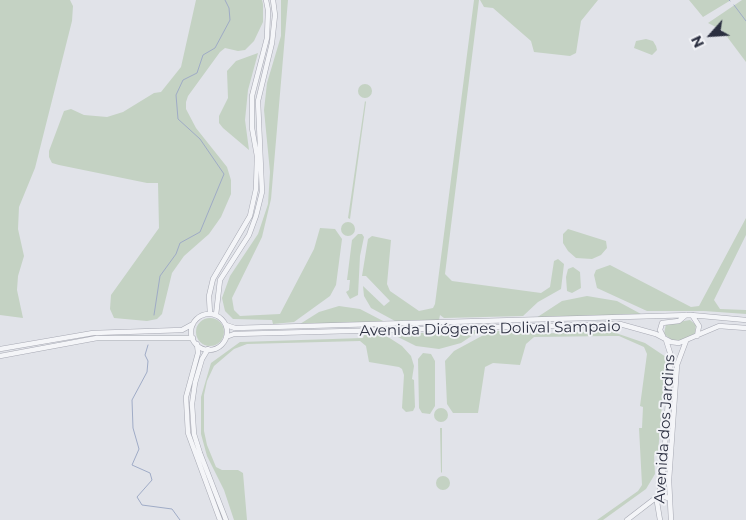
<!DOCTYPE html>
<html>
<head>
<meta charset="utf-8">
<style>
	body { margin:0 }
	#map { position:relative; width:746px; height:520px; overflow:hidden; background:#e1e3e9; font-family:Montserrat,sans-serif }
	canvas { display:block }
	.north { position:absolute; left:686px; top:10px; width:50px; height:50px; -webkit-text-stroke:4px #f1f2f6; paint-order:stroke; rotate:244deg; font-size:14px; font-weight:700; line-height:20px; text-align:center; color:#2b2f40 }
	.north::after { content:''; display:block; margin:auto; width:18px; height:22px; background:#2b2f40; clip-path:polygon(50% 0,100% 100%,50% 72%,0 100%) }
</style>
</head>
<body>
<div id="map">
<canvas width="746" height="520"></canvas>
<div class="north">N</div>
</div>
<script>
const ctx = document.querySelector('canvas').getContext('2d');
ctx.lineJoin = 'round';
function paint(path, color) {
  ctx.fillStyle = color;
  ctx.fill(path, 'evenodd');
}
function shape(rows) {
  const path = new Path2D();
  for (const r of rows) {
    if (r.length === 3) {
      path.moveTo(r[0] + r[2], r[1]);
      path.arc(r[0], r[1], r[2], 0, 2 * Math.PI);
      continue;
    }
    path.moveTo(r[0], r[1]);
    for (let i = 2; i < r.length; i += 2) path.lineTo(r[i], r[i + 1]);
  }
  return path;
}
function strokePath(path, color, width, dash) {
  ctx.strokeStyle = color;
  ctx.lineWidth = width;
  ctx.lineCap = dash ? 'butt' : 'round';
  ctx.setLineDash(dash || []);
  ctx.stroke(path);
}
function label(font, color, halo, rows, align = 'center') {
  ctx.font = font + ' Montserrat,sans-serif';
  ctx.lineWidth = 4;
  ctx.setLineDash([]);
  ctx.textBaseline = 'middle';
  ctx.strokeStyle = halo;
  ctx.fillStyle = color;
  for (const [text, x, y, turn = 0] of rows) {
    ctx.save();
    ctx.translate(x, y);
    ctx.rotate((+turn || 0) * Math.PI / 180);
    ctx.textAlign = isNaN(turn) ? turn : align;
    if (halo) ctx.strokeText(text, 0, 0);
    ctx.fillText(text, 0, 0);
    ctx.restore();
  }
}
const green = shape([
	[0,0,70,0,73,6,72,21,35,168,19,207,18,229,24,256,18,276,17,290,23,318,0,315],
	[196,0,262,0,263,4,263,22,254,41,245,50,238,51,225,48,220,52,188,96,186,102,186,109,196,128,227,167,231,180,231,194,221,217,209,234,184,256,172,273,162,314,157,319,147,321,114,318,110,309,111,295,159,228,158,183,147,183,59,165,52,163,49,157,49,151,64,111,71,109,84,115,107,117,123,112,154,93,161,92,181,67],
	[281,0,288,0,271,199,262,237,232,298,234,310,240,316,280,314,314,249,320,228,335,229,342,239,336,285,330,296,294,322,273,324,272,320,233,319,225,311,222,298,230,276,258,234,268,204,270,172,264,110,267,83,281,36],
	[474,0,479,0,445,274,452,281,541,293,550,287,554,261,558,259,564,264,561,289,538,302,523,316,444,318,440,315,439,320,395,321,371,308,364,296,363,286,384,306,390,301,366,276,362,276,368,239,372,236,391,240,387,284,390,291,419,311,433,308,435,304],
	[480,0,598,0,581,21,576,53,570,56,534,52,531,41,493,8,484,7],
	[689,0,731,0,703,17],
	[742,0,746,0,746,62,722,30,708,23],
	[646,39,653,41,656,46,657,50,652,55,634,48,636,41],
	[258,53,248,90,245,120,249,150,223,128,219,123,219,116,228,98,227,71,236,61],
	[365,91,7],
	[365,101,366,102,350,219,348,218],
	[746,218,746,235,714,300,720,309,746,310,746,314,704,311,647,311,597,288,594,275,596,270,610,265,691,307,699,306],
	[348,229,7],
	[568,229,606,241,607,248,601,255,592,259,576,258,568,251,563,243,563,234],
	[358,234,362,234,364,237,360,256,358,295,350,299,346,292,349,290,350,280,347,280,352,240],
	[573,267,580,272,581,288,572,293,567,291,566,277,568,269],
	[587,296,617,301,641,314,536,318,562,301],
	[339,306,360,309,385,322,300,324,319,312],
	[210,332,14],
	[690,320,696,325,695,333,692,336,680,341,673,341,664,334,666,324],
	[479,331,461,343,439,349,416,346,392,334],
	[491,331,530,331,531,334,610,331,645,343,666,357,658,453,654,455,655,474,646,489,603,520,597,520,638,491,642,485,639,428,642,428,643,407,640,406,647,354,644,347,619,336,610,336,534,337,526,344,520,365,493,363,485,367,478,413,453,413,447,404,445,361,454,351],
	[364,335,381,335,388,337,402,346,411,356,414,366,412,379,414,380,415,407,413,411,406,412,402,408,404,375,402,369,399,367,369,362,366,346,360,341,247,344,234,349,214,366,207,381,204,395,204,431,207,445,216,467,222,470,238,470,243,473,247,520,234,520,224,490,207,456,201,434,201,397,211,363,240,342,363,338],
	[423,353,431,354,435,361,435,406,430,414,422,413,419,408,418,359],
	[441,415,7],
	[440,428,442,428,442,473,441,472],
	[443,483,7]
]);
const stream = shape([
	[729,0,730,1],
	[734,5,746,21],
	[154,315,160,276,176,254,180,243,200,232,224,174,200,139,178,119,176,95,183,80,197,73,203,55,215,48,230,20,229,8,225,0],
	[148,345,145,355,148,361,147,372,132,400,133,428,139,449,132,465,150,473,152,480,137,497,142,505,172,509,180,520]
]);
const minor = shape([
	[210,314,209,296,213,279,250,216,256,189,257,156,252,128,252,96,267,38,268,10,266,0],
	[209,332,18],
	[216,315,220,280,249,235,256,216,262,192,258,101,272,43,275,15,273,0],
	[692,315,699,326,697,336],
	[226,325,235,328,691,315,746,320],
	[663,336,660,330,662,323,679,321,686,315],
	[226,337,234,334,620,324,656,334,671,342,679,343,719,326,746,328],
	[197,344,198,353,186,397,188,433,220,520],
	[0,349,93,333,182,330,193,324],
	[208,349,202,359,195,383,192,404,194,434,200,453,226,520],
	[0,356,97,338,193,338],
	[627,520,653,500,662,496,668,498],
	[660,520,657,502,663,476,671,356,666,340],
	[671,520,669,480,677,365,686,341]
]);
const streetNames = [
	["Avenida Diógenes Dolival Sampaio",490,329,-1],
	["Avenida dos Jardins",665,429,-86]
];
paint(green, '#c4d2c3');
strokePath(stream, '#9fabc6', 1);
strokePath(minor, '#a7a9b3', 5.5);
strokePath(minor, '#f4f5f8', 4.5);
label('15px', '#2b2f40', '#f1f2f6', streetNames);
</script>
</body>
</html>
